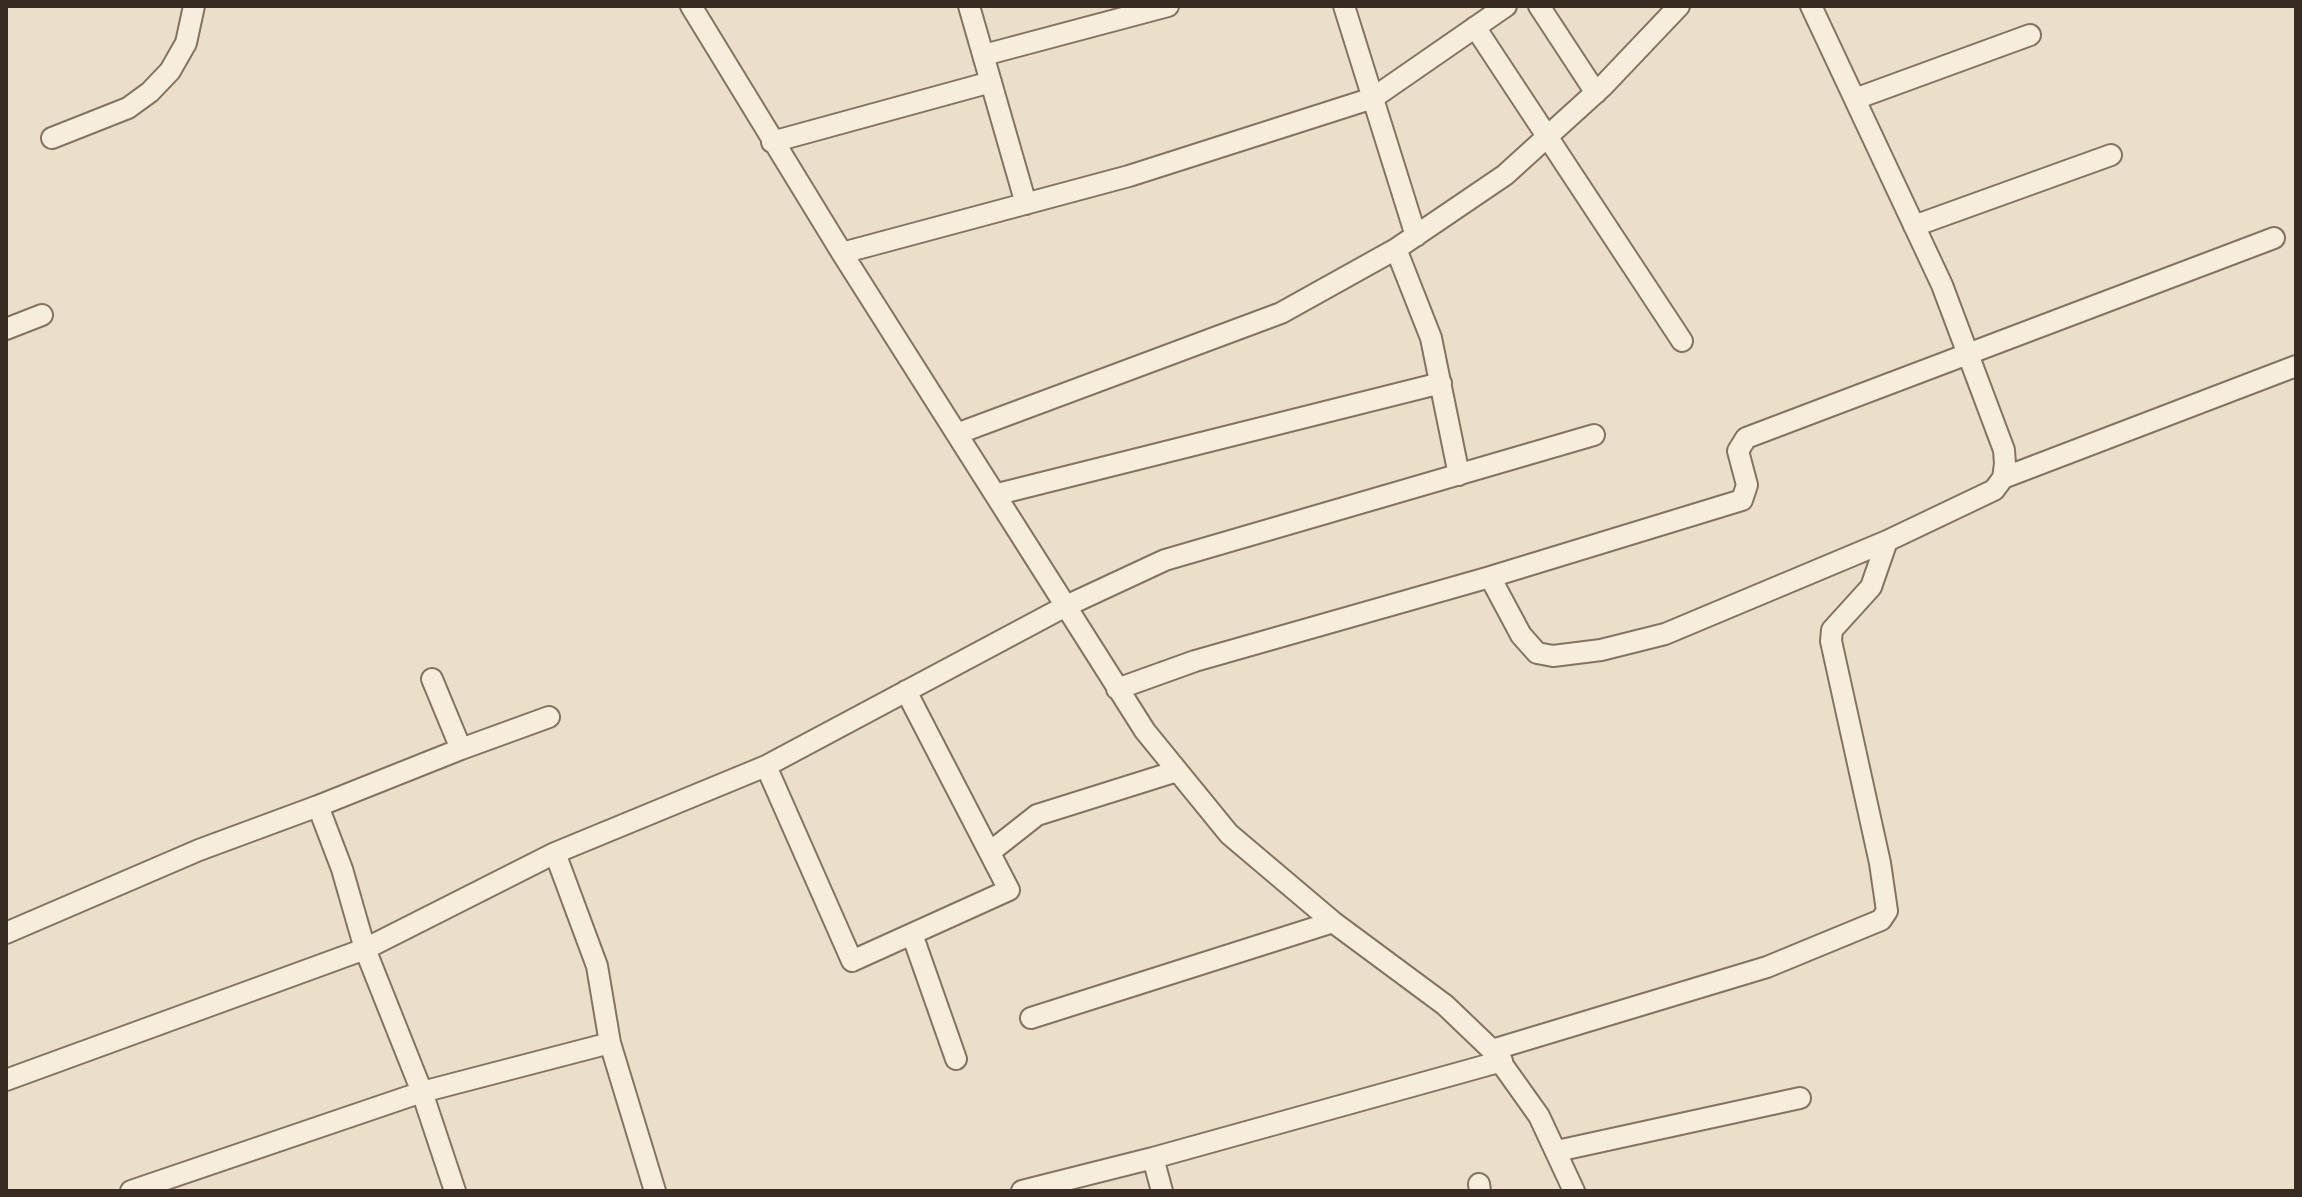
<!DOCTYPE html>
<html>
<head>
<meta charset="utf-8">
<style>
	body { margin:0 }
	#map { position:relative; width:2302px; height:1197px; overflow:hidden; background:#ebdfc9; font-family:Spectral,serif }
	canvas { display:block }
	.frame { position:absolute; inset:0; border:8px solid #372b22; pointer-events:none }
</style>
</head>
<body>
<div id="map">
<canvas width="2302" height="1197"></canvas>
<div class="frame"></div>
</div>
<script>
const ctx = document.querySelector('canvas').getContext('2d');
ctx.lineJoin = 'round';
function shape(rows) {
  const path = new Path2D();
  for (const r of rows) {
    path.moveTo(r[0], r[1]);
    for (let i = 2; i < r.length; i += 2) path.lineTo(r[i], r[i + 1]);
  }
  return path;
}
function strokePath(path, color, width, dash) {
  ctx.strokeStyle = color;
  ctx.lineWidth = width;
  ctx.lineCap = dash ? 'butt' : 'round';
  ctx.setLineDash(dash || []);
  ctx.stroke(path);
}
const minor = shape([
	[691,6,842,253,1145,731,1229,834,1333,922,1445,1005,1492,1050,1539,1116,1574,1191],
	[969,6,1026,204],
	[1344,6,1416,236],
	[1539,6,1596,93],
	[1475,27,1682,341],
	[984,55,1168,6],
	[1855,99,2030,35],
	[52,138,128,108,150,92,170,71,186,43,194,6],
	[772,142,991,82],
	[1914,226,2111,155],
	[1396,249,1431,338,1459,475],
	[842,253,1129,176,1373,98,1506,6],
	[6,329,42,315],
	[959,433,1281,313,1396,249,1505,175,1603,86,1679,6],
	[2003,478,2296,366],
	[998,494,1441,383],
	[1490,577,1742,500,1747,485,1738,451,1746,438,2274,238],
	[432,679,461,749,318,806,342,869,365,949,422,1092,455,1191],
	[1117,689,1195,661,1490,577,1521,635,1537,653,1553,656,1601,650,1665,634,1887,541],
	[461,749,549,717],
	[766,766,852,961,1009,890,906,691],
	[990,852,1037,815,1177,771],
	[555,853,597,966,610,1043,655,1191],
	[6,933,199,850,318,806],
	[912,934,956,1059],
	[1031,1018,1333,922],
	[1492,1050,1767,967,1881,920,1887,911,1880,863,1831,641,1832,630,1871,587,1887,541,1994,490,2003,478,2005,464,2004,450,1942,285,1811,6],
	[6,1080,365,949,555,853,766,766,1064,607,1165,560,1594,435],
	[1557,1151,1800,1098],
	[1153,1158,1162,1191],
	[1479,1184,1480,1191],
	[131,1191,422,1092,610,1043],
	[1022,1191,1153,1158,1502,1061]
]);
strokePath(minor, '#857260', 24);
strokePath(minor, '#f6eddc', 20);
</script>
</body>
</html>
